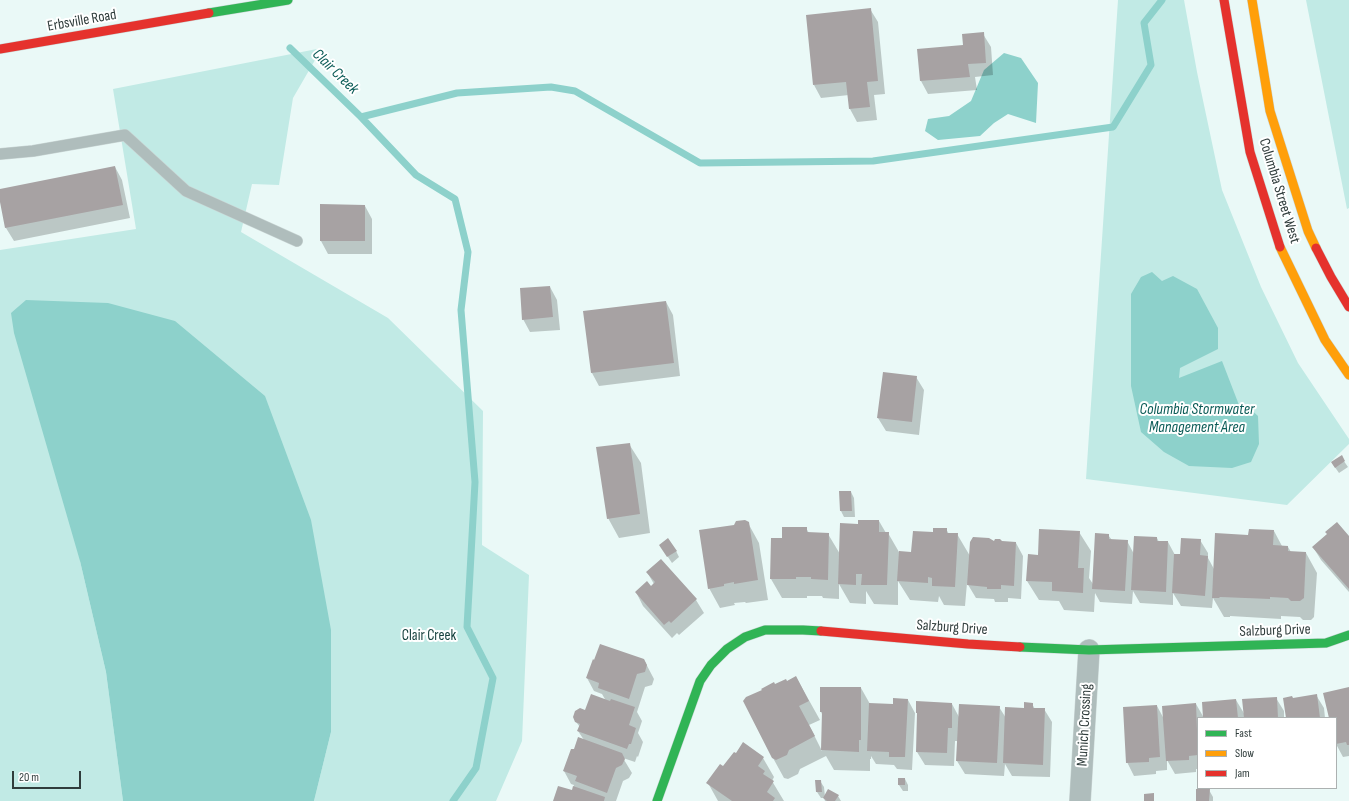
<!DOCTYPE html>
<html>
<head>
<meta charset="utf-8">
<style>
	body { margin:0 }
	#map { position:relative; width:1349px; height:801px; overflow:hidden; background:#eaf9f7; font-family:"Sofia Sans Condensed",sans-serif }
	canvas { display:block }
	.legend { position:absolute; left:1197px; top:717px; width:140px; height:72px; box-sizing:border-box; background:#fff; border:1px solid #acb1b1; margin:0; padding:5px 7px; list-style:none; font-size:12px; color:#303d3c }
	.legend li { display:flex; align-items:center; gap:8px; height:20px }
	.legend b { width:20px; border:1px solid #acb1b1 }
	.scale { position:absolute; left:12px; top:771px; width:69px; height:18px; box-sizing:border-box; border:2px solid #303d3c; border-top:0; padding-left:5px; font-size:12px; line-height:14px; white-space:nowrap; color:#303d3c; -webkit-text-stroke:3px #fff; paint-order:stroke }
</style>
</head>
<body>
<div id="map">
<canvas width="1349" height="801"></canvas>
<ul class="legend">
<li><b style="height:5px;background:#30b455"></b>Fast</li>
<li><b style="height:5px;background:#ff9f0a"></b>Slow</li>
<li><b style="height:5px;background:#e5322d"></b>Jam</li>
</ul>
<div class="scale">20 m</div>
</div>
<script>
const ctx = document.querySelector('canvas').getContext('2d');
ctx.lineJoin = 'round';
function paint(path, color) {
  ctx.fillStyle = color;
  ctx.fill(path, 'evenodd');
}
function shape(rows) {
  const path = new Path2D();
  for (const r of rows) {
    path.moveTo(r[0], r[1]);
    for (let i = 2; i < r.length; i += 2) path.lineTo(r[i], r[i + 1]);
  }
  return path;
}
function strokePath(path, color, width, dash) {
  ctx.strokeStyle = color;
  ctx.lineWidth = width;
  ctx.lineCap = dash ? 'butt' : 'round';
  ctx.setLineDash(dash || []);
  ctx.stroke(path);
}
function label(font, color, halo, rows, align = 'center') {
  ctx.font = font + ' "Sofia Sans Condensed",sans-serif';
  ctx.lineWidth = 4;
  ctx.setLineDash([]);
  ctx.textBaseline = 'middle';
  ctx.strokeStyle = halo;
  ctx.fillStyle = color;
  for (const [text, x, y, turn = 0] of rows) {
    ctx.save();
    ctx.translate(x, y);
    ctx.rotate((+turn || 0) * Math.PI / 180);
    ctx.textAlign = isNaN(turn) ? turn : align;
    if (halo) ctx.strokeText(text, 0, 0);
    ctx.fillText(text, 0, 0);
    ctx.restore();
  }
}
const green = shape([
	[1118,0,1184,0,1197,72,1222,190,1261,287,1298,363,1349,439,1349,444,1287,505,1086,479],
	[1306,0,1349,0,1349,208,1347,209],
	[322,48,293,98,279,185,252,184,241,232,388,318,483,411,482,545,529,575,522,741,496,801,314,801,331,732,80,561,106,672,123,801,0,801,0,250,136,229,113,89]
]);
const water = shape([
	[1004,53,1021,58,1038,83,1036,123,1008,114,994,123,980,136,938,140,925,131,928,119,949,116,971,101,984,70],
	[1152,272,1162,281,1173,276,1197,289,1218,328,1218,349,1180,368,1179,378,1222,361,1239,405,1249,408,1258,416,1259,444,1251,462,1232,468,1189,466,1164,452,1141,432,1131,386,1131,294,1141,277],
	[26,300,108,303,175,321,265,396,311,520,331,630,331,732,314,801,123,801,106,672,80,561,14,333,11,313]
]);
const shadow = shape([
	[870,9,878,22,885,94,874,95,877,120,857,122,850,109,849,95,821,98,814,85],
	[983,34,991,47,993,75,975,77,977,90,928,94,921,81,918,50,964,46],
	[115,167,122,180,130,218,14,241,6,228,0,196,0,190],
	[365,206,372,219,372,254,328,254,321,241],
	[550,287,557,300,560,330,530,332,523,319],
	[666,302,673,315,680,376,599,386,592,373,584,312],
	[916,377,924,390,919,435,886,431,878,418],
	[629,444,641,463,650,533,619,538,608,518],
	[1341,457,1348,467,1339,473,1332,463],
	[851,492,854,498,855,517,844,517,841,511],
	[879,521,886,533,888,533,899,552,912,553,934,533,946,529,949,534,957,534,970,556,994,542,1016,543,1023,556,1021,599,1008,598,1008,602,995,602,994,599,976,598,967,583,965,606,944,605,939,596,938,602,910,600,898,581,898,605,874,604,866,591,866,604,850,603,839,584,839,599,823,598,822,596,807,596,807,598,782,598,771,579,783,539,806,528,809,533,828,534,840,554,859,525],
	[748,523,759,543,768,600,746,603,745,602,734,603,735,605,720,608,709,588],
	[1274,531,1282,546,1288,547,1291,552,1306,553,1317,573,1314,617,1311,620,1303,620,1300,617,1281,616,1281,619,1230,616,1230,617,1224,617,1213,598,1212,608,1181,606,1173,593,1173,605,1140,603,1133,591,1132,604,1100,602,1095,593,1094,612,1064,610,1059,601,1039,600,1027,581,1039,556,1079,532,1091,551,1089,578,1093,584,1108,535,1112,540,1127,541,1134,554,1157,538,1159,542,1168,542,1175,555,1181,555,1200,540,1208,553,1208,558,1214,569,1249,536],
	[1349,538,1349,592,1321,560,1313,547],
	[664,551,676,551,679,557,672,563],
	[647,572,696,600,704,613,679,635,677,633,672,638,643,606,636,592,651,587,654,584],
	[644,660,654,679,652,685,645,687,637,712,642,721,638,733,643,742,638,757,637,756,635,762,623,758,632,773,629,778,623,781,616,801,554,801,572,792,574,785,571,784,564,771,574,751,584,740,578,731,580,727,576,722,586,711,606,701,602,694,594,691,587,678],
	[796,677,820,720,809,725,822,751,823,716,821,712,861,688,870,704,894,705,908,700,915,713,912,770,897,769,894,765,876,764,871,756,871,759,870,759,870,771,834,770,826,756,800,769,798,774,788,779,784,778,773,758,774,685,786,682],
	[1349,688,1349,756,1343,757,1336,744,1336,718,1330,718],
	[1316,695,1324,708,1325,718,1287,718],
	[1276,698,1284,711,1284,718,1204,718,1236,700,1245,715],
	[952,704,959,717,999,707,1006,718,1032,704,1035,709,1044,709,1052,722,1050,777,1012,776,1005,764,1004,776,965,774,957,761,958,741,955,741,954,766,925,765,917,752,918,715,917,712],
	[1196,704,1204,718,1198,718,1198,769,1196,769,1196,772,1175,774,1167,760,1167,770,1156,771,1156,774,1134,776,1127,762,1157,706,1164,719],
	[763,758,774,777,772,781,784,801,718,801,708,783,723,768],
	[905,779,908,785,908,791,903,791,899,785],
	[820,781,824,787,825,797,838,796,841,801,825,801,824,798,821,798,817,792],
	[1209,790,1213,797,1213,801,1196,801]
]);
const stream = shape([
	[290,48,361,117,416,175,455,199,468,252,461,310,475,482,467,627,493,678,476,768,453,801],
	[361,117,457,93,551,87,575,91,700,163,873,161,1113,127,1151,65,1144,23,1162,0]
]);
const building = shape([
	[871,8,878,81,867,82,870,107,849,109,846,82,813,85,806,15],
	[984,32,986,63,968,64,970,77,920,81,917,49,963,45,962,34],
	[115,166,123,205,5,228,0,202,0,189],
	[320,204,365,205,365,241,320,241],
	[550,286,553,317,522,320,520,288],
	[666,301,674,363,591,373,583,311],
	[883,372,917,376,912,422,877,418],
	[630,443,640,514,607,519,596,447],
	[1342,455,1345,461,1335,468,1331,462],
	[839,491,851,491,852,511,840,511],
	[745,520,749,522,758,580,734,584,734,582,724,584,724,586,708,589,699,530,734,525,736,521],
	[858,520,879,520,879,532,889,532,887,585,861,585,862,574,856,574,856,585,838,584,840,523,858,524],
	[1337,522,1349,536,1349,589,1312,547,1327,534,1325,532],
	[782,527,807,527,807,532,829,533,828,580,811,579,811,577,796,577,796,579,770,579,771,538,782,538],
	[933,528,947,528,947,533,958,533,955,587,932,586,932,578,928,577,928,583,897,581,899,551,911,552,913,531,933,532],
	[1039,529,1080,531,1078,568,1084,568,1083,593,1052,591,1052,582,1026,581,1028,554,1038,555],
	[1249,529,1274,530,1273,545,1288,546,1288,551,1306,552,1304,598,1300,601,1291,601,1288,598,1270,597,1270,599,1220,597,1219,598,1212,598,1215,533,1248,535],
	[1095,533,1109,534,1109,539,1128,540,1125,591,1092,589],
	[1134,536,1157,537,1157,541,1168,541,1166,592,1131,590],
	[973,537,989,538,994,541,995,539,1000,539,1002,541,1016,542,1014,586,1001,585,1001,589,987,589,987,587,967,585,970,542],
	[668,538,677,551,667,557,659,545],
	[1181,538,1201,539,1200,555,1208,556,1205,596,1172,593,1174,554,1180,554],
	[661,559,697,599,671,623,669,621,664,625,635,592,647,581,651,586,655,582,646,572],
	[600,644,644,659,647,665,645,672,637,674,629,699,598,688,599,683,586,678,593,659,594,660],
	[796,676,809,701,799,706,815,736,789,750,787,755,776,760,772,758,743,701,746,697,762,690,761,689,774,682,775,684,786,679,787,681],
	[820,687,861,687,861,740,859,740,859,752,821,750,822,712,820,712],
	[1349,687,1349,745,1347,745,1346,742,1336,744,1336,718,1329,718,1323,693],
	[591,694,610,701,611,699,635,707,629,725,636,728,631,744,629,744,627,749,577,731,580,724,575,722,573,717,575,711,580,708,585,710],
	[1317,694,1320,718,1286,718,1283,698,1292,696,1293,698],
	[1277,697,1278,718,1244,718,1242,699],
	[893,698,908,699,905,757,889,757,889,752,867,751,869,703,893,704],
	[1236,699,1238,718,1203,718,1202,702],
	[916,701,952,703,952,728,948,728,947,753,916,752,917,713,916,713],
	[1024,702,1033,703,1033,708,1045,708,1043,765,1003,763,1005,707,1024,708],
	[1196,703,1198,755,1189,756,1189,760,1166,761,1162,706],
	[959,704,1000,706,997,763,956,761],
	[1157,705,1160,757,1149,758,1149,762,1126,763,1123,707],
	[578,737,622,753,625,759,622,765,616,768,607,793,575,781,577,776,563,771,571,749,574,749],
	[743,742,764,757,758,766,765,771,763,774,774,781,767,792,775,798,773,801,732,801,706,783,720,764,723,766,734,752,736,753],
	[898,778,905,778,905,785,898,785],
	[815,780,821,780,822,792,816,792],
	[558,786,572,790,573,786,605,797,604,801,553,801],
	[828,789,839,795,835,801,827,801,823,798],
	[1196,789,1210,789,1209,801,1196,801],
	[1154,793,1154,801,1144,801,1144,794]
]);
const lane = shape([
	[0,154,33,151,125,135,186,191,297,241]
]);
const street = shape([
	[1080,801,1089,650]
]);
const fast = shape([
	[209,13,288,0],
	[1020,647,1089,650,1326,643,1349,635],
	[657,801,700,681,711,665,727,649,745,637,765,630,803,630,821,631]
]);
const slow = shape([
	[1252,0,1270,111,1308,231,1316,248],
	[1280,247,1325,340,1349,375]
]);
const jam = shape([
	[1224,0,1250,152,1280,247],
	[0,49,209,13],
	[1316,248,1331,277,1349,307],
	[821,631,968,644,1020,647]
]);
const streetNames = [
	["Erbsville Road",82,21,-10],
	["Columbia Street West",1279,191,73],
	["Salzburg Drive",952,628,4],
	["Salzburg Drive",1275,631,-2],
	["Munich Crossing",1085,725,-87]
];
const parkNames = [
	["Clair Creek",429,636]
];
const waterNames = [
	["Clair Creek",335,72,44],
	["Columbia Stormwater",1197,410],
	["Management Area",1197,428]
];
paint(green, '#c1eae5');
paint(water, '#8dd1cb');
paint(shadow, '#0003');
strokePath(stream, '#8dd1cb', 7);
paint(building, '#a7a2a3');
strokePath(lane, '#cad6d5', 12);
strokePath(street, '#cad6d5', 22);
strokePath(fast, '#cad6d5', 10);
strokePath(slow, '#cad6d5', 10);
strokePath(jam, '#cad6d5', 10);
strokePath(lane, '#afbdbc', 11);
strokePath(street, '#afbdbc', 21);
strokePath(fast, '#30b455', 9);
strokePath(slow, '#ff9f0a', 9);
strokePath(jam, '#e5322d', 9);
label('15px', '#303d3c', '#fff', streetNames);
label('15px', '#16413e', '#fff', parkNames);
label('italic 16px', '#0a5b56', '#fff', waterNames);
</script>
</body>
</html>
